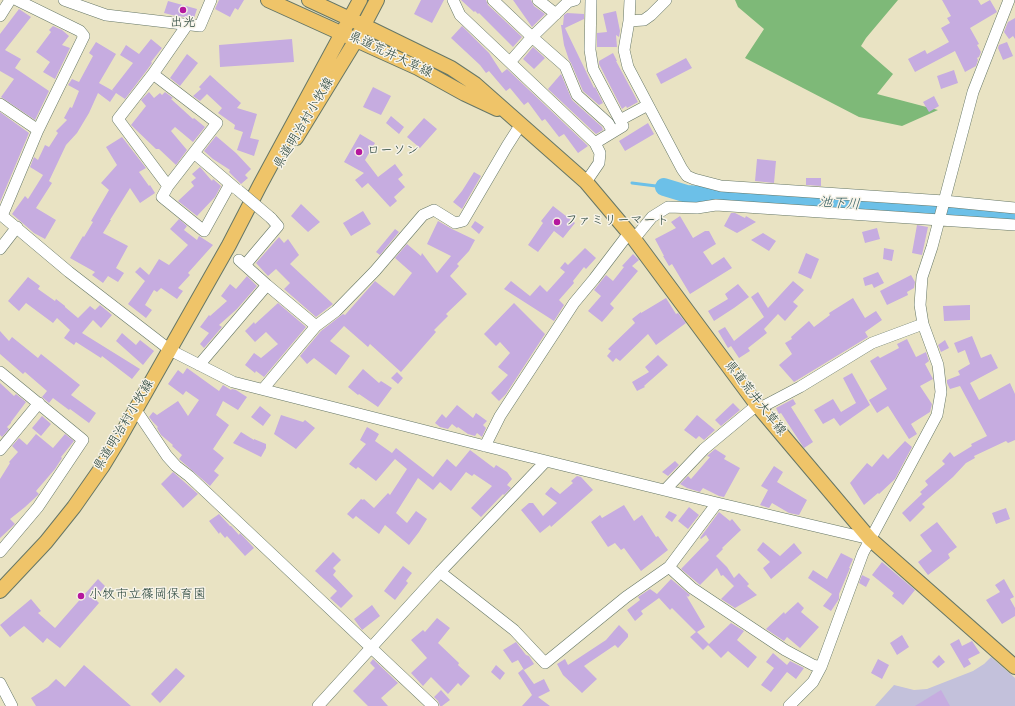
<!DOCTYPE html>
<html>
<head>
<meta charset="utf-8">
<style>
	body { margin:0 }
	canvas { display:block; background:#e9e3c3 }
</style>
</head>
<body>
<canvas width="1015" height="706"></canvas>
<script>
const ctx = document.querySelector('canvas').getContext('2d');
ctx.lineJoin = 'round';
function paint(path, color) {
  ctx.fillStyle = color;
  ctx.fill(path, 'evenodd');
}
function shape(rows) {
  const path = new Path2D();
  for (const r of rows) {
    path.moveTo(r[0], r[1]);
    for (let i = 2; i < r.length; i += 2) path.lineTo(r[i], r[i + 1]);
  }
  return path;
}
function strokePath(path, color, width, dash) {
  ctx.strokeStyle = color;
  ctx.lineWidth = width;
  ctx.lineCap = dash ? 'butt' : 'round';
  ctx.setLineDash(dash || []);
  ctx.stroke(path);
}
function label(font, color, halo, rows, align = 'center') {
  ctx.font = font + ' "Gochi Hand","Klee One",sans-serif';
  ctx.lineWidth = 3;
  ctx.setLineDash([]);
  ctx.textBaseline = 'middle';
  ctx.strokeStyle = halo;
  ctx.fillStyle = color;
  for (const [text, x, y, turn = 0] of rows) {
    ctx.save();
    ctx.translate(x, y);
    ctx.rotate((+turn || 0) * Math.PI / 180);
    ctx.textAlign = isNaN(turn) ? turn : align;
    if (halo) ctx.strokeText(text, 0, 0);
    ctx.fillText(text, 0, 0);
    ctx.restore();
  }
}
const industrial = shape([
	[991,657,1015,678,1015,706,875,706,894,685,914,690,927,689,973,671,984,664]
]);
const forest = shape([
	[735,0,898,0,866,38,861,46,893,74,877,94,938,110,902,126,859,117,745,58,764,29,738,7]
]);
const stream = shape([
	[632,183,664,187]
]);
const river = shape([
	[664,187,687,194,1015,218]
]);
const building = shape([
	[219,0,244,0,238,10,235,8,230,17,215,9],
	[421,0,444,0,432,23,414,14],
	[461,0,486,0,488,5,522,37,513,47,479,13,478,14,475,11,474,12],
	[513,0,531,0,534,6,545,14,532,27],
	[942,0,978,0,981,5,990,0,997,12,970,28,979,44,977,45,981,52,979,57,977,58,978,60,976,66,965,72,955,51,915,72,908,59,925,50,927,54,949,42,941,28,950,23,947,18,951,16],
	[168,1,197,9,194,18,176,16,164,13],
	[19,9,31,17,5,50,21,59,15,68,49,91,35,120,1,97,14,79,0,71,0,34],
	[616,11,620,31,619,37,616,35,617,47,597,47,597,33,607,32,603,14],
	[567,13,584,14,584,19,565,28,594,88,595,87,603,103,599,105,583,91,571,63,569,60,564,45,561,25,563,25,564,15],
	[1015,18,1015,39,1013,36,1009,39,1004,32,1008,22],
	[53,26,62,30,69,36,62,45,70,48,55,79,43,72,50,62,36,52,51,32,49,30],
	[462,26,489,53,502,73,507,69,588,146,578,153,564,134,559,137,545,119,542,121,528,102,524,105,510,88,506,91,489,71,486,73,480,65,451,38],
	[151,39,162,48,151,62,152,63,147,70,125,99,116,93,110,102,98,93,89,113,77,133,66,145,49,181,52,183,36,208,56,220,45,239,34,233,12,214,25,196,28,199,43,175,30,167,34,157,38,160,45,145,49,147,58,133,56,131,67,120,64,118,70,107,72,108,79,91,68,85,72,79,79,82,93,56,89,53,96,42,116,54,99,83,115,92,112,90,133,63,120,55,126,45,139,54],
	[292,39,294,62,220,67,219,45],
	[1007,42,1013,56,1003,60,998,48,999,45],
	[533,47,545,58,534,69,523,59],
	[613,53,617,61,616,61,638,102,627,108,626,106,622,109,599,64,599,61],
	[187,54,198,63,180,86,170,78],
	[686,58,692,68,661,84,656,74],
	[954,70,958,83,941,89,937,76],
	[561,74,572,100,602,127,603,130,596,134,548,89],
	[210,75,241,103,237,108,257,114,250,138,259,140,254,156,237,150,243,132,234,129,235,125,218,113,222,108,207,94,200,101,193,96,201,89,199,87],
	[373,87,391,96,381,115,363,107],
	[149,92,154,98,160,93,162,95,165,92,173,98,171,99,193,119,194,118,205,127,193,142,175,127,171,131,187,150,176,165,159,149,156,149,131,125,146,106,141,100],
	[934,96,939,106,929,112,923,102],
	[0,112,29,133,0,202],
	[391,116,404,127,399,134,386,123],
	[424,118,437,129,420,148,407,137],
	[648,123,654,134,625,151,619,141],
	[360,134,375,143,365,160,378,177,395,164,403,175,398,179,405,187,394,197,397,201,390,207,368,183,362,188,355,180,364,173,344,162],
	[216,136,236,153,251,169,245,175,248,178,241,184,229,172,230,170,213,159,204,151],
	[122,137,146,168,139,172,149,186,150,185,155,193,140,203,130,188,110,220,111,220,103,233,128,246,116,268,124,273,118,282,108,276,103,283,92,275,95,272,70,258,83,236,84,237,93,222,91,221,109,190,101,183,117,165,106,147],
	[757,159,776,161,774,183,755,181],
	[200,167,212,181,213,179,221,186,215,197,197,216,178,201,194,186,191,182,196,178,192,174],
	[474,172,481,176,462,209,453,202,462,191],
	[806,178,821,178,821,186,806,185],
	[301,204,320,222,308,232,291,216],
	[553,206,575,223,563,238,554,231,538,252,528,245,543,223,541,221],
	[363,211,371,224,351,236,343,223],
	[731,213,735,213,745,218,746,216,756,222,737,233,735,232,724,226],
	[680,216,693,238,705,231,709,231,716,244,703,252,712,265,724,257,732,268,690,294,672,264,669,266,663,256,664,256,655,239,676,228,671,222],
	[179,219,187,226,184,230,197,240,199,236,213,245,188,273,190,275,178,288,183,291,177,299,161,288,157,292,154,290,145,305,152,310,146,318,128,304,145,281,135,272,140,267,149,275,159,259,169,265,188,245,170,229],
	[438,221,452,229,475,240,469,251,457,264,459,266,450,276,467,294,446,314,448,316,434,330,436,332,401,372,370,344,368,347,344,326,330,341,350,356,336,375,314,358,307,364,300,356,321,331,343,314,345,315,375,281,394,296,412,273,395,258,407,244,421,256,422,253,437,273,451,256,427,244],
	[475,221,484,227,479,234,471,227],
	[917,225,928,227,922,255,912,253],
	[877,228,880,239,865,243,862,232],
	[395,229,399,232,380,255,376,252],
	[763,233,776,241,769,251,751,240],
	[279,237,284,243,288,239,299,255,290,264,333,304,316,317,284,289,290,283,276,269,268,276,256,263],
	[585,248,596,258,586,269,584,267,573,281,574,283,559,300,564,305,554,321,504,289,511,281,530,296,540,285,547,292,565,272,560,268,565,262,568,265],
	[884,248,894,250,892,261,883,259],
	[806,253,819,259,811,279,798,273],
	[633,254,639,260,632,266,638,271,610,304,614,308,602,322,588,311,601,296,594,290,606,275,613,281,624,267,622,266],
	[878,272,884,283,874,288,872,284,865,286,863,278],
	[911,275,915,282,914,288,907,292,908,295,887,305,880,291],
	[247,276,257,286,237,309,219,325,222,327,204,348,200,344,209,333,200,327,209,315,210,316,227,301,221,296,230,284,236,289],
	[28,277,40,286,38,289,55,301,56,299,65,306,65,307,78,318,90,306,95,310,100,305,112,315,101,328,93,320,82,333,140,369,132,379,102,356,101,358,76,342,74,345,64,338,70,330,57,318,53,323,26,303,19,311,8,301],
	[793,281,804,290,793,302,798,306,785,321,778,314,764,329,767,333,748,348,750,351,739,358,731,346,728,348,718,331,725,327,734,341,764,317,751,297,758,292,768,308],
	[738,284,749,297,734,308,714,321,708,311,728,299,725,294],
	[666,298,676,314,678,313,686,323,656,345,648,334,620,361,616,358,613,362,607,356,611,351,608,349,635,323,632,319,641,312,641,313],
	[853,298,865,318,876,311,882,320,865,332,868,337,794,382,779,365,792,354,785,343,792,339,791,337,809,321,814,327,830,315,829,313],
	[278,303,306,327,264,377,256,371,255,373,245,365,254,353,261,358,278,344,266,332,255,342,245,331,254,322,255,324],
	[514,303,545,334,506,394,499,401,491,393,508,375,498,367,510,353,500,342,496,346,484,334],
	[970,305,970,320,944,321,943,306],
	[0,331,9,341,12,337,38,358,41,354,80,385,71,395,96,413,89,423,70,409,69,410,53,398,49,403,42,397,47,391,25,372,23,374,0,354],
	[122,333,136,345,140,340,154,351,143,365,116,341],
	[972,336,981,358,991,354,998,368,970,383,979,400,1010,383,1015,394,1015,440,1008,443,1006,441,974,456,975,458,966,463,953,477,922,504,925,507,910,522,902,513,922,494,920,492,928,485,925,481,945,464,942,461,950,452,954,457,972,446,971,444,987,436,960,386,950,389,947,383,947,380,960,375,958,371,970,364,965,350,958,353,954,343],
	[907,339,916,357,926,352,929,361,925,364,933,379,920,386,932,404,930,412,911,424,917,434,909,439,888,406,877,413,869,400,887,389,870,361,878,356,880,358,899,348,897,344],
	[945,340,949,348,941,352,938,345],
	[658,355,668,365,644,386,645,387,637,391,632,382,649,372,645,367],
	[187,368,219,391,223,385,231,390,232,389,236,390,247,397,238,410,223,401,216,415,229,425,213,449,224,458,214,471,219,475,210,486,179,459,182,455,172,446,173,445,161,435,157,428,158,427,153,422,149,417,153,412,157,415,178,401,188,416,199,400,186,391,183,395,168,384,178,370,183,374],
	[363,369,379,383,381,381,392,388,378,407,359,394,358,395,348,387],
	[397,372,403,378,398,384,391,378],
	[852,373,870,405,840,426,834,418,823,424,814,410,833,399,841,412,856,403,843,378],
	[0,383,14,396,16,394,26,402,11,422,11,423,7,427,9,429,2,437,0,435],
	[793,399,796,404,791,407,813,442,804,448,781,413,779,414,776,408],
	[733,403,740,410,721,426,715,420],
	[457,405,473,418,476,413,487,421,483,425,486,428,482,437,477,433,475,436,468,434,458,427,457,428,452,424,448,429,440,427,435,423,442,414,446,418],
	[260,406,271,415,263,426,251,417],
	[281,415,303,422,305,420,315,428,296,449,274,434],
	[697,415,715,430,704,440,699,436,696,439,684,430],
	[42,416,51,424,41,436,32,428],
	[367,427,379,434,375,441,392,453,396,448,433,477,447,459,456,467,470,450,494,468,496,465,507,472,512,479,507,485,511,488,504,495,503,494,481,517,471,508,492,486,474,474,472,476,466,472,451,491,440,482,433,490,418,478,396,513,407,523,416,511,427,519,419,532,409,545,385,525,379,534,356,516,353,519,347,514,361,499,363,500,364,499,374,508,388,493,390,495,407,469,395,459,376,481,358,467,356,469,349,464,366,444,360,440],
	[241,432,254,440,254,439,266,444,266,448,261,457,233,443],
	[36,434,53,448,65,434,74,441,61,457,62,458,55,469,36,491,39,494,38,495,25,507,10,519,15,524,0,538,0,479,10,463,9,462,18,452,12,446,19,438,27,445],
	[905,441,912,447,895,479,879,494,878,493,864,505,850,483,867,463,872,467,883,454,888,459],
	[715,449,726,456,724,459,740,468,724,497,719,496,703,488,700,492,687,488,680,484,688,476,691,479,710,457,707,456],
	[675,461,679,465,668,476,662,472],
	[774,466,783,472,777,482,807,500,799,515,789,513,772,503,769,508,760,505,768,490,761,486],
	[173,472,198,494,183,508,161,484],
	[577,476,581,477,593,490,551,527,550,525,540,533,521,510,529,503,533,503,543,516,557,503,545,494,551,487,560,494,573,483,571,481],
	[624,505,634,521,642,515,656,537,658,536,668,550,641,571,624,548,621,550,615,543,608,547,591,522,600,515,602,518],
	[689,507,699,515,688,529,678,521],
	[1006,508,1010,519,996,524,992,513],
	[669,511,677,515,672,522,665,517],
	[719,512,730,521,732,519,741,530,722,548,723,549,716,556,727,567,734,578,739,573,749,584,747,586,757,595,735,608,721,599,734,586,723,575,721,576,717,568,700,585,681,569,709,540,706,535,701,539,700,538],
	[219,514,230,526,231,526,239,535,240,533,254,548,245,556,227,536,225,538,220,532,219,534,209,521],
	[937,522,957,547,948,554,950,558,928,575,918,562,932,551,920,535],
	[763,542,780,556,794,543,802,553,771,579,763,568,770,562,757,550],
	[333,552,341,560,333,568,336,571,333,575,353,596,341,608,330,598,337,591,315,571],
	[841,553,853,559,849,568,850,568,839,594,839,599,831,611,823,606,832,594,808,578,813,570,827,579],
	[882,562,915,590,903,605,892,596,894,593,872,575],
	[403,566,412,573,406,581,408,583,395,600,384,591],
	[862,575,870,579,866,587,859,583],
	[98,579,105,586,95,599,99,603,60,648,47,638,43,643,24,626,10,637,0,625,31,599,41,611,38,613,55,628],
	[671,579,690,595,688,597,686,595,705,627,697,632,709,644,703,650,690,637,696,632,672,608,670,610,659,598,641,611,643,614,635,621,627,610,640,600,638,597,650,589,657,594],
	[1004,579,1014,597,1010,599,1015,608,1015,616,1002,624,986,600,1000,592,995,585],
	[798,602,804,608,801,612,819,627,800,648,787,637,784,641,766,629,784,612,785,614],
	[372,605,380,616,362,630,354,619],
	[437,618,450,628,438,643,459,663,458,665,470,676,461,686,458,683,448,694,431,677,423,686,411,673,427,658,411,640,423,630,425,632],
	[731,623,744,631,737,640,757,657,748,668,728,651,721,658,708,645],
	[619,625,628,634,628,637,618,648,615,645,584,666,597,679,582,693,563,675,557,664,565,659,568,665,606,640],
	[902,635,909,647,897,655,890,643],
	[959,639,962,646,972,641,980,653,968,659,971,664,964,668,950,644],
	[516,642,526,655,529,656,534,664,524,670,518,660,512,663,503,650],
	[773,653,787,665,790,661,804,668,796,679,787,672,771,692,761,685,774,668,766,662],
	[939,655,945,662,938,668,932,662],
	[373,659,398,683,381,698,388,706,368,706,353,691,375,668,370,663],
	[878,659,889,665,882,679,871,673],
	[84,665,131,706,36,706,31,698,48,687,56,679,65,687],
	[496,665,505,673,500,680,491,672],
	[176,668,185,676,160,703,151,694],
	[523,669,534,684,544,679,550,691,538,697,550,706,522,706,532,695,518,673],
	[441,690,450,700,442,706,440,706,438,701,434,697],
	[941,690,950,706,915,706]
]);
const minor = shape([
	[64,0,106,15,200,26,211,0],
	[453,0,460,15,595,143,600,153,599,163,586,182],
	[493,0,532,37,510,62],
	[538,0,556,14],
	[575,0,568,2,532,37,565,66,577,95,608,123,613,132],
	[591,0,590,50,593,69,623,126,595,143],
	[630,0,629,21,624,50,628,67,682,169,687,176,694,179,721,186,944,201,1015,208],
	[0,16,10,0],
	[629,21,644,20,651,15,666,0],
	[153,74,217,123,168,186,162,197,204,231,230,184],
	[0,104,38,130],
	[620,120,648,105],
	[194,153,235,188],
	[168,186,118,119,153,74,187,25],
	[0,214,69,272,170,350,233,382,485,446,717,503,870,539],
	[2,216,38,130,84,36,80,31,17,0],
	[634,239,652,217,668,207,697,208,716,205,1015,225],
	[0,249,17,227],
	[239,260,267,285,316,326],
	[245,265,278,226,271,218],
	[199,365,267,285],
	[0,372,83,440,38,507,0,552],
	[263,389,316,326,336,311,375,271,423,215,434,210,455,223,463,221,507,146,521,124],
	[760,408,800,387,872,343,923,324],
	[136,410,167,456,176,466,189,476,433,706],
	[485,446,500,416,574,303,594,279,629,233],
	[0,450,39,403],
	[665,490,704,449,757,405],
	[717,503,669,567,692,588,785,650,813,665,821,667],
	[440,572,514,630,545,663,626,597,669,567],
	[0,683,12,706],
	[318,706,440,572,546,461],
	[789,706,813,682,821,667,863,553,937,415,941,392,938,365,923,324,920,305,922,277,932,247,973,92,1009,0]
]);
const major = shape([
	[268,0,418,68,465,94,497,109],
	[309,0,363,25,451,68,475,84,586,182,634,239,757,405,870,539,1015,667],
	[296,138,356,40,377,0],
	[0,591,46,542,74,507,102,467,119,439,229,245,260,185,360,0]
]);
const minorBridge = shape([
	[238,190,271,218]
]);
const markers = [
	[183,10,4,"#b5179e"],
	[359,152,4,"#b5179e"],
	[557,222,4,"#b5179e"],
	[81,596,4,"#b5179e"]
];
const poiNames = [
	["出光",183,24,"center"],
	["ローソン",367,152],
	["ファミリーマート",565,222],
	["小牧市立篠岡保育園",89,596]
];
const streetNames = [
	["県道荒井大草線",390,56,25],
	["県道明治村小牧線",305,124,-59],
	["県道荒井大草線",754,399,52],
	["県道明治村小牧線",125,426,-59]
];
const waterNames = [
	["池下川",839,205,4]
];
paint(industrial, '#c3c1db');
paint(forest, '#7eb978');
strokePath(stream, '#6cc0e8', 3);
strokePath(river, '#6cc0e8', 18);
paint(building, '#c6ace0');
strokePath(minor, '#676', 12);
strokePath(major, '#676', 16);
strokePath(minor, '#fff', 11);
strokePath(major, '#efc469', 14);
strokePath(minorBridge, '#676', 12, []);
strokePath(minorBridge, '#fff', 11);
for (const [x, y, r, color] of markers) {
  const dot = new Path2D();
  dot.arc(x, y, r, 0, 2 * Math.PI);
  ctx.fillStyle = color;
  ctx.fill(dot);
  strokePath(dot, '#f7f3e8', 1.5);
}
label('13px', '#1f3d34', '#f7f3e8', poiNames, 'left');
label('13px', '#1f3d34', '#f7f3e8', streetNames);
label('italic 14px', '#325e61', '#f7f3e8', waterNames);
</script>
</body>
</html>
